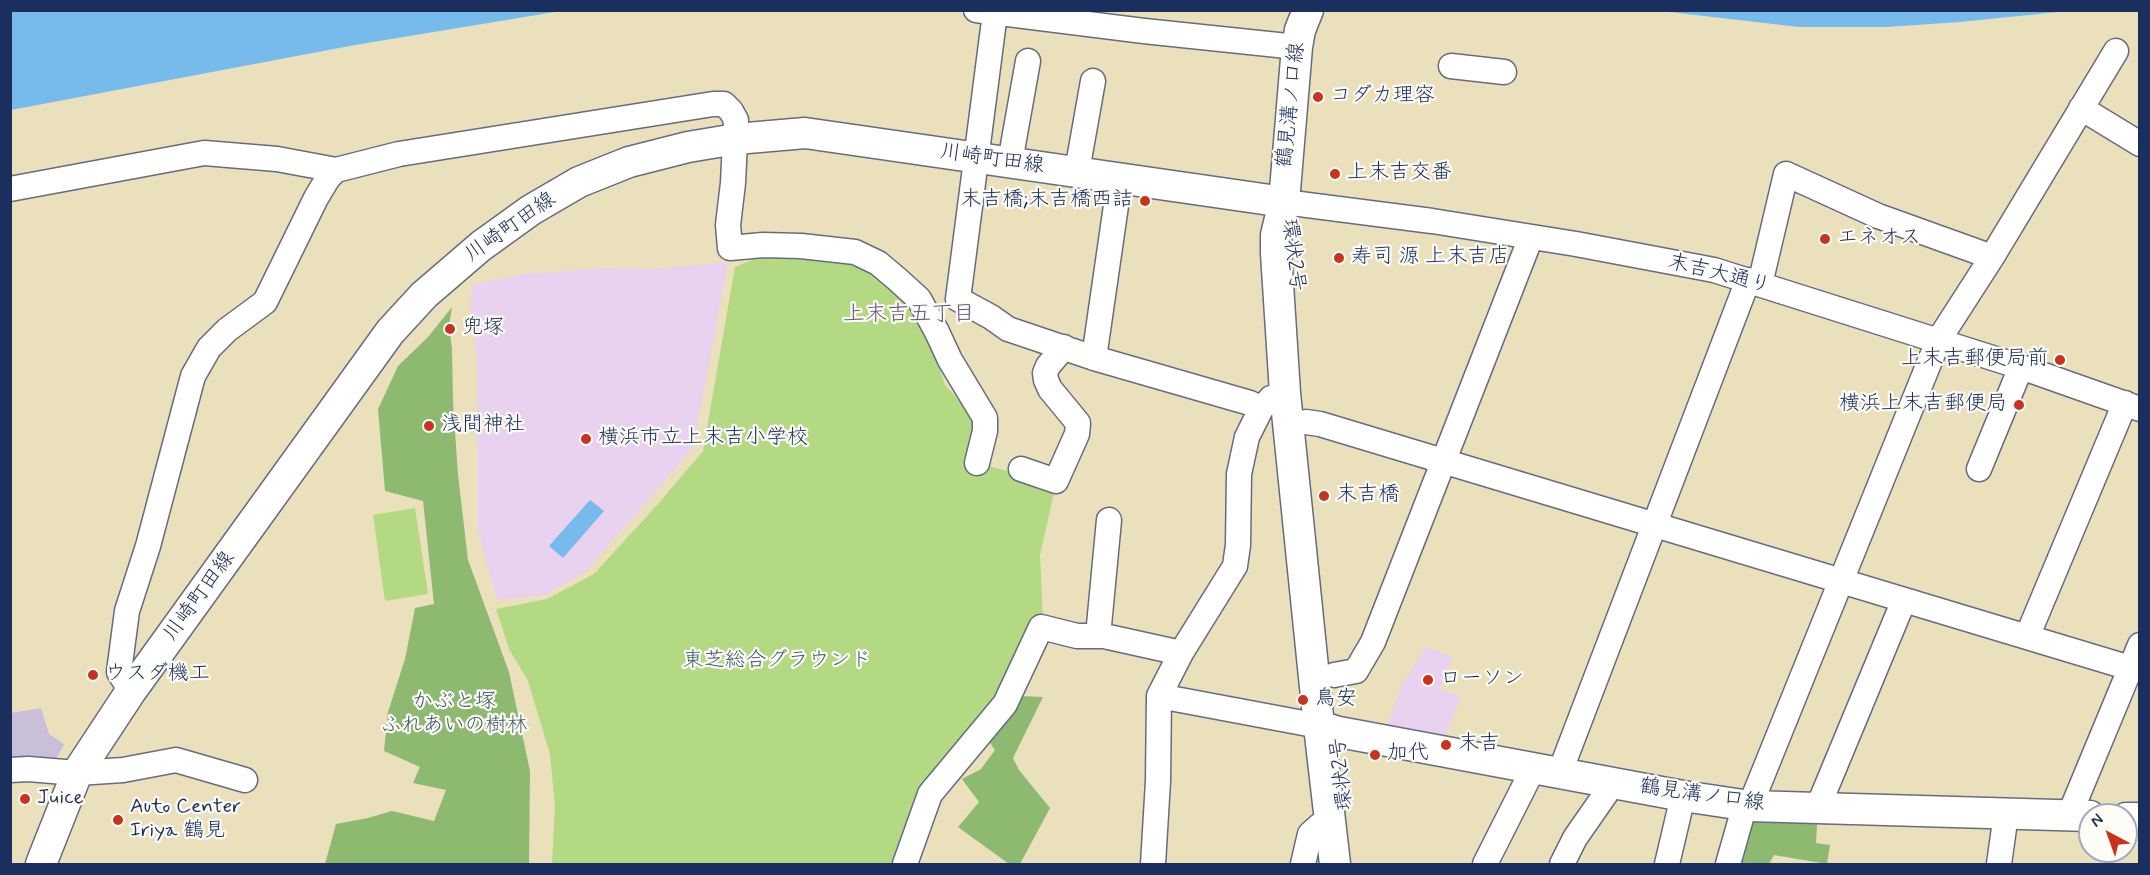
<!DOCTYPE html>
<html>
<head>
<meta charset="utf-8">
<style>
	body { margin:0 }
	#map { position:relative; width:2150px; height:875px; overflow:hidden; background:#ebe0bc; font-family:Mynerve,sans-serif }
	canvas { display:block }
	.frame { position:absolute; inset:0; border:12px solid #1b2f5e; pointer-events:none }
	.north { position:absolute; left:2078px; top:803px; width:60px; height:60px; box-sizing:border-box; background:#fdfcf7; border:2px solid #a3aaba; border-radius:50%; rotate:319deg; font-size:16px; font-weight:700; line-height:24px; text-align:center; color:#1b2f5e }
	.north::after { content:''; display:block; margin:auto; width:21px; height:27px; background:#c8321e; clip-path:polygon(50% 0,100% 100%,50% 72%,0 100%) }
</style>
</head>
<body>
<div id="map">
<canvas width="2150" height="875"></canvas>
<div class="frame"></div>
<div class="north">N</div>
</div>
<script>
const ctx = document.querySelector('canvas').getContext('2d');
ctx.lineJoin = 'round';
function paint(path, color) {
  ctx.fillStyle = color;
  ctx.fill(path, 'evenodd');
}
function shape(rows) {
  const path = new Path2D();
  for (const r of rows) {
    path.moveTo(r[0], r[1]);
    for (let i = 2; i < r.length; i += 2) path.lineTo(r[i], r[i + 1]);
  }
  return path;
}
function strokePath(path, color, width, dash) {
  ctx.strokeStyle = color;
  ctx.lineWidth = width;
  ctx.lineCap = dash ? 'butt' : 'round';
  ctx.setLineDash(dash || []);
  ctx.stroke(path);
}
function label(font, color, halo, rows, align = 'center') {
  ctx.font = font + ' Mynerve,"Klee One",sans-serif';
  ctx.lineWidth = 4.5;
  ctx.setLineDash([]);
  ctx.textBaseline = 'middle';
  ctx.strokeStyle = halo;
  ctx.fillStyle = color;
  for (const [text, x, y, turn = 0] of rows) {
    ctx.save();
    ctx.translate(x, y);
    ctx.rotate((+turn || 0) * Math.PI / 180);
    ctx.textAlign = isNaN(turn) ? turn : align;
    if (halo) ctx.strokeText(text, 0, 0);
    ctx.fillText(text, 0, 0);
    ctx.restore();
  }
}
const built = shape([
	[728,262,693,448,586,571,545,595,497,600,478,530,477,358,470,305,473,284,524,274,602,268,654,269],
	[1426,647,1453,657,1440,689,1461,697,1443,742,1385,733,1401,686]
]);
const industrial = shape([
	[41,708,49,734,64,744,53,766,11,766,11,713]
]);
const green = shape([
	[759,257,816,257,851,262,882,280,908,303,928,333,945,385,974,417,977,440,970,461,1056,484,1040,555,1043,621,997,704,897,864,552,864,555,806,550,754,528,681,509,649,496,609,547,599,594,574,658,504,703,451,735,267],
	[415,508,428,594,385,601,373,515]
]);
const forest = shape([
	[452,307,449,326,452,349,453,402,458,475,468,560,509,672,530,771,529,864,325,864,336,824,368,818,392,811,434,821,446,790,413,783,420,767,384,751,388,712,405,659,415,608,434,604,423,501,385,491,378,409,398,366,428,337],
	[1019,696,1043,697,1013,758,1019,770,1050,808,1020,864,1009,864,958,827,979,802,962,779,981,769,995,750,986,737],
	[1749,817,1832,817,1830,825,1817,824,1816,843,1830,845,1827,864,1774,855,1769,864,1735,864]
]);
const water = shape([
	[11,10,561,10,561,11,355,45,11,110],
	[1661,11,1661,10,2068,11,1960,22,1887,27,1799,27],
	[590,500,604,511,563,558,549,546]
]);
const minor = shape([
	[976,10,1144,31,1297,47],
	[995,13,958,299,991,317,1008,329,1094,358,1250,403,1261,409],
	[1451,66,1504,72],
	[2081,108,2140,144],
	[1010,162,1028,61],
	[1077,171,1093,81],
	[10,189,204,153,277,159,336,170],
	[1284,202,1432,221,1576,244,1714,270,2021,367,2140,409],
	[1760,284,1786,174,1878,216,1992,257],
	[1094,358,1120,178],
	[1306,422,1320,424,2130,668],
	[1021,469,1056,481,1077,434,1078,423,1050,389,1046,380,1045,373,1048,366,1064,347],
	[1979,469,2021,367],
	[1098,636,1109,520],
	[2027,637,2125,403],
	[1334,675,1356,671,1373,642,1531,237],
	[131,691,119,672,127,611,148,546,193,376,209,348,227,330,265,302,316,198,328,178,336,170,399,154,713,104,724,104,731,111,736,120,733,183,728,225,730,248,763,245,801,246,855,252,878,263,897,279,919,299,937,332,950,360,985,418,985,431,977,463],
	[1159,696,1319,726],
	[10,770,28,769,77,773,123,770,176,760,245,780],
	[1560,772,1748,280],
	[1818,807,1904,600],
	[2069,816,2140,645],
	[905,864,930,794,1005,704,1041,627,1077,636,1104,636,1181,653],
	[1153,864,1158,781,1159,696,1181,653,1235,566,1238,545,1239,474,1247,437,1261,409,1271,398],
	[1303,864,1310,834,1319,826,1332,820],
	[1485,864,1534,767],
	[1562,864,1575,838,1614,782],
	[1667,864,1683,796],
	[1728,864,1742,815,1750,806,1938,341,1992,257,2116,51],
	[1999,864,2006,814]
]);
const major = shape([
	[1308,10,1300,30,1297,47,1284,202,1276,235,1276,253,1285,393,1319,726,1335,864],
	[1319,726,1339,732,1683,796,1750,806,2090,816],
	[2126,818,2140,818],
	[41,864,77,773,131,691,390,332,424,295,481,246,531,210,579,182,629,162,688,147,736,139,805,133,1284,202]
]);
const markers = [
	[1318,97,6,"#c8321e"],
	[1335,174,6,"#c8321e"],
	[1145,201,6,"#c8321e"],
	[1825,239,6,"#c8321e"],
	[1339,258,6,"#c8321e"],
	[450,329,6,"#c8321e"],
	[2060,360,6,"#c8321e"],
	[2019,405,6,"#c8321e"],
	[429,426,6,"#c8321e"],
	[586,439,6,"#c8321e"],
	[1324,496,6,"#c8321e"],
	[93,675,6,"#c8321e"],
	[1428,680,6,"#c8321e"],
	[1303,700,6,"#c8321e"],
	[1446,745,6,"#c8321e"],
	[1375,755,6,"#c8321e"],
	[25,799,6,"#c8321e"],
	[118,820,6,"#c8321e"]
];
const poiNames = [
	["コダカ理容",1330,97],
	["上末吉交番",1347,174],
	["末吉橋;末吉橋西詰",1133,201,"right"],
	["エネオス",1837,239],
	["寿司 源 上末吉店",1351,258],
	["兜塚",462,329],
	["上末吉郵便局前",2048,360,"right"],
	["横浜上末吉郵便局",2007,405,"right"],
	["浅間神社",441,426],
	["横浜市立上末吉小学校",598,439],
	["末吉橋",1336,496],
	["ウスダ機工",105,675],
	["ローソン",1440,680],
	["鳥安",1315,700],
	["末吉",1458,745],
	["加代",1387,755],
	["Juice",37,799],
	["Auto Center",130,808],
	["Iriya 鶴見",130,832]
];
const streetNames = [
	["鶴見溝ノ口線",1292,105,-84],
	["川崎町田線",992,160,8],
	["川崎町田線",511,228,-35],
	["環状2号",1292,255,83],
	["末吉大通り",1719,275,14],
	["川崎町田線",200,597,-54],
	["環状2号",1343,774,-96],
	["鶴見溝ノ口線",1702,796,8]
];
const parkNames = [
	["東芝総合グラウンド",777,662],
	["かぶと塚",454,703],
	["ふれあいの樹林",454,727]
];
const neighbourhoodNames = [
	["上末吉五丁目",909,315]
];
paint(built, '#e8d2ef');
paint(industrial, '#c9bfd8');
paint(green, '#b3d983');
paint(forest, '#8eb971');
paint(water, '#77bbed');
strokePath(minor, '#646d7f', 27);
strokePath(major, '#646d7f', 33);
strokePath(minor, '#fff', 24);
strokePath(major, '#fff', 30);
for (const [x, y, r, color] of markers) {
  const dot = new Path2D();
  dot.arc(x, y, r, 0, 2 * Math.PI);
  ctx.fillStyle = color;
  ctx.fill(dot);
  strokePath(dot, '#fdfcf7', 2);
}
label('21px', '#1b2f5e', '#fdfcf7', poiNames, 'left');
label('21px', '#1b2f5e', '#fdfcf7', streetNames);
label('21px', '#415a67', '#fdfcf7', parkNames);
label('22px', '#635b82', '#fdfcf7', neighbourhoodNames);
</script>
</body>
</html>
